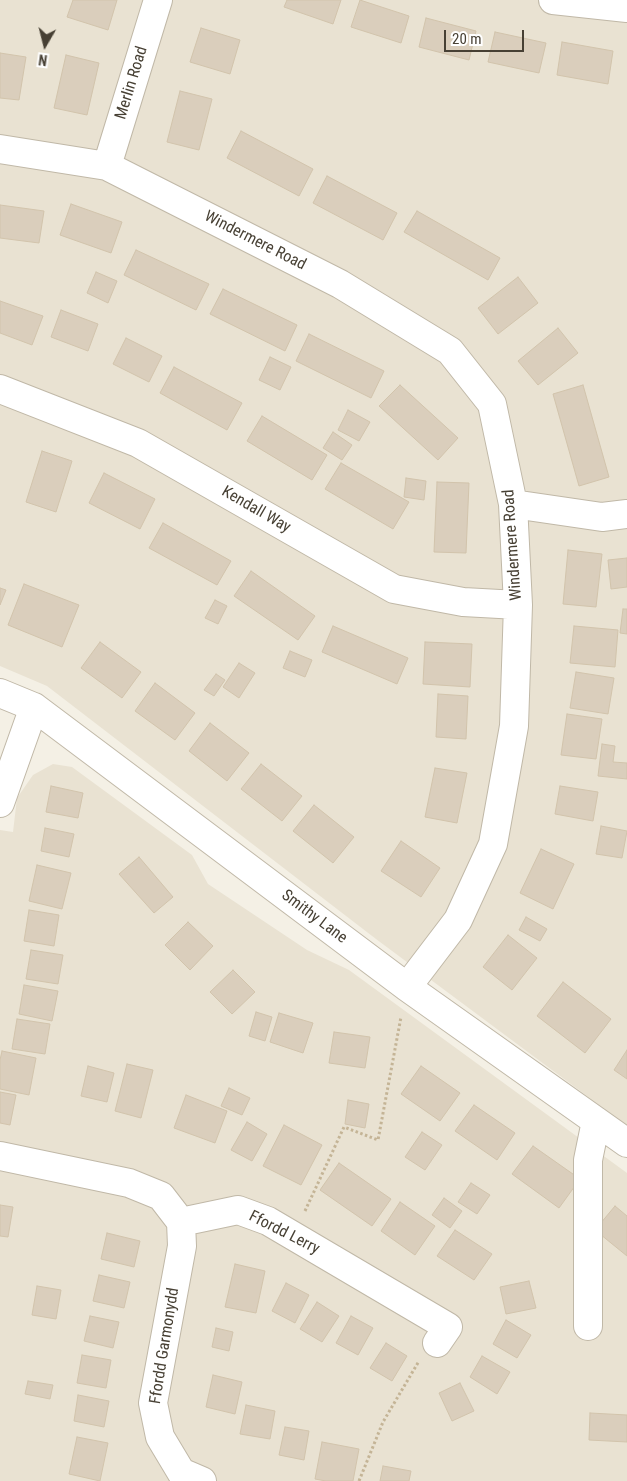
<!DOCTYPE html>
<html>
<head>
<meta charset="utf-8">
<style>
	body { margin:0 }
	#map { position:relative; width:627px; height:1481px; overflow:hidden; background:#f4f0e5; font-family:"Roboto Condensed",sans-serif }
	canvas { display:block }
	.north { position:absolute; left:20px; top:20px; width:50px; height:50px; -webkit-text-stroke:4px #fff; paint-order:stroke; rotate:188deg; font-size:14px; font-weight:700; line-height:20px; text-align:center; color:#474034 }
	.north::after { content:''; display:block; margin:auto; width:18px; height:22px; background:#474034; clip-path:polygon(50% 0,100% 100%,50% 72%,0 100%) }
	.scale { position:absolute; left:444px; top:30px; width:80px; height:22px; box-sizing:border-box; border:2px solid #474034; border-top:0; padding-left:6px; font-size:15px; line-height:18px; white-space:nowrap; color:#474034; -webkit-text-stroke:4px #fff; paint-order:stroke }
</style>
</head>
<body>
<div id="map">
<canvas width="627" height="1481"></canvas>
<div class="north">N</div>
<div class="scale">20 m</div>
</div>
<script>
const ctx = document.querySelector('canvas').getContext('2d');
ctx.lineJoin = 'round';
function paint(path, color) {
  ctx.fillStyle = color;
  ctx.fill(path, 'evenodd');
}
function shape(rows) {
  const path = new Path2D();
  for (const r of rows) {
    path.moveTo(r[0], r[1]);
    for (let i = 2; i < r.length; i += 2) path.lineTo(r[i], r[i + 1]);
  }
  return path;
}
function strokePath(path, color, width, dash) {
  ctx.strokeStyle = color;
  ctx.lineWidth = width;
  ctx.lineCap = dash ? 'butt' : 'round';
  ctx.setLineDash(dash || []);
  ctx.stroke(path);
}
function label(font, color, halo, rows, align = 'center') {
  ctx.font = font + ' "Roboto Condensed",sans-serif';
  ctx.lineWidth = 4.5;
  ctx.setLineDash([]);
  ctx.textBaseline = 'middle';
  ctx.strokeStyle = halo;
  ctx.fillStyle = color;
  for (const [text, x, y, turn = 0] of rows) {
    ctx.save();
    ctx.translate(x, y);
    ctx.rotate((+turn || 0) * Math.PI / 180);
    ctx.textAlign = isNaN(turn) ? turn : align;
    if (halo) ctx.strokeText(text, 0, 0);
    ctx.fillText(text, 0, 0);
    ctx.restore();
  }
}
const residential = shape([
	[0,0,627,0,627,1125,595,1102,376,939,47,686,0,666],
	[53,764,72,767,192,855,208,884,307,950,349,970,627,1173,627,1481,0,1481,0,830,13,832,17,798,33,775]
]);
const building = shape([
	[73,0,117,0,108,30,67,17,73,0],
	[287,0,341,0,333,24,284,7,287,0],
	[360,0,409,16,401,43,351,27,360,0],
	[426,18,476,31,469,60,419,47,426,18],
	[201,28,240,40,230,74,190,62,201,28],
	[495,32,546,43,539,73,488,62,495,32],
	[562,42,613,51,608,84,557,75,562,42],
	[0,53,26,57,19,100,0,98,0,53],
	[66,55,99,63,87,115,54,108,66,55],
	[180,91,212,99,199,150,167,142,180,91],
	[241,131,313,169,299,196,227,158,241,131],
	[327,176,397,213,383,240,313,203,327,176],
	[71,204,122,222,111,253,60,235,71,204],
	[0,205,44,211,39,243,0,238,0,205],
	[417,211,500,258,488,280,404,232,417,211],
	[136,250,209,284,196,310,124,275,136,250],
	[96,272,117,281,108,303,87,293,96,272],
	[518,277,538,303,498,334,478,308,518,277],
	[223,289,297,325,285,351,210,314,223,289],
	[0,301,43,316,32,345,0,333,0,301],
	[61,310,98,324,88,351,51,337,61,310],
	[558,328,578,353,538,385,518,361,558,328],
	[309,334,384,371,371,398,296,361,309,334],
	[126,338,162,356,149,382,113,364,126,338],
	[270,357,291,367,280,390,259,380,270,357],
	[174,367,242,403,227,430,160,393,174,367],
	[400,385,458,438,438,460,379,406,400,385],
	[583,385,609,477,579,486,553,394,583,385],
	[348,410,370,422,359,441,338,430,348,410],
	[262,416,327,455,312,480,247,441,262,416],
	[333,432,352,445,342,460,323,448,333,432],
	[42,451,72,461,56,512,26,502,42,451],
	[341,463,409,502,393,529,325,489,341,463],
	[104,473,155,499,140,529,89,503,104,473],
	[406,478,426,481,424,500,404,497,406,478],
	[437,482,469,483,466,553,434,552,437,482],
	[163,523,231,561,217,585,149,548,163,523],
	[568,550,602,554,596,607,563,604,568,550],
	[627,558,627,587,611,589,608,560,627,558],
	[251,571,315,616,298,640,234,596,251,571],
	[24,584,79,605,62,647,8,625,24,584],
	[0,588,6,590,0,605,0,588],
	[215,600,227,606,218,624,205,618,215,600],
	[623,609,627,609,627,634,620,633,623,609],
	[333,626,408,658,397,684,322,652,333,626],
	[574,626,618,630,615,667,570,663,574,626],
	[100,642,141,672,122,698,81,668,100,642],
	[425,642,472,644,470,687,423,684,425,642],
	[290,651,312,660,305,677,283,668,290,651],
	[239,663,255,673,239,698,223,687,239,663],
	[576,672,614,678,608,714,570,708,576,672],
	[216,674,225,680,214,696,204,690,216,674],
	[155,683,195,713,175,740,135,711,155,683],
	[438,694,468,696,466,739,436,737,438,694],
	[567,714,602,719,596,759,561,755,567,714],
	[210,723,249,753,227,781,189,751,210,723],
	[602,744,615,746,613,762,627,763,627,779,598,776,602,744],
	[261,764,302,796,282,821,241,789,261,764],
	[435,768,467,773,457,823,425,817,435,768],
	[51,786,83,793,78,818,46,812,51,786],
	[560,786,598,792,593,821,555,814,560,786],
	[314,805,354,837,333,863,293,831,314,805],
	[601,826,627,831,622,858,596,854,601,826],
	[45,828,74,834,69,857,41,851,45,828],
	[401,841,440,868,421,897,381,871,401,841],
	[541,849,574,864,553,909,520,893,541,849],
	[139,857,173,897,154,913,119,874,139,857],
	[37,865,71,873,62,909,29,901,37,865],
	[29,910,59,915,54,946,24,941,29,910],
	[526,917,547,929,540,941,519,930,526,917],
	[188,922,213,946,190,970,165,945,188,922],
	[508,935,537,958,512,990,483,967,508,935],
	[31,950,63,955,58,984,26,979,31,950],
	[233,970,255,992,232,1014,210,992,233,970],
	[563,982,611,1019,585,1053,537,1016,563,982],
	[24,985,58,991,52,1021,19,1014,24,985],
	[256,1012,272,1017,265,1041,249,1036,256,1012],
	[279,1013,313,1023,303,1053,270,1042,279,1013],
	[17,1019,50,1024,45,1054,12,1049,17,1019],
	[334,1032,370,1037,365,1068,329,1063,334,1032],
	[627,1050,627,1079,614,1070,627,1050],
	[2,1051,36,1058,29,1095,0,1089,0,1060,2,1051],
	[127,1064,153,1070,141,1118,115,1111,127,1064],
	[88,1066,114,1073,107,1102,81,1096,88,1066],
	[421,1066,460,1093,440,1121,401,1094,421,1066],
	[229,1088,250,1098,242,1115,221,1106,229,1088],
	[0,1092,16,1095,10,1125,0,1123,0,1092],
	[186,1095,227,1111,215,1143,174,1128,186,1095],
	[348,1100,369,1104,365,1128,345,1124,348,1100],
	[474,1105,515,1133,497,1160,455,1131,474,1105],
	[247,1122,267,1134,252,1161,231,1150,247,1122],
	[284,1125,322,1145,301,1185,263,1166,284,1125],
	[422,1132,442,1145,425,1170,405,1157,422,1132],
	[533,1146,580,1179,559,1208,512,1174,533,1146],
	[339,1163,391,1199,372,1226,320,1190,339,1163],
	[471,1183,490,1195,477,1214,458,1202,471,1183],
	[444,1198,462,1211,450,1228,432,1215,444,1198],
	[400,1202,435,1226,415,1255,381,1231,400,1202],
	[0,1205,13,1207,8,1237,0,1236,0,1205],
	[615,1206,627,1216,627,1256,595,1230,615,1206],
	[455,1230,492,1254,474,1280,437,1256,455,1230],
	[107,1233,140,1241,134,1267,101,1259,107,1233],
	[235,1264,265,1271,256,1313,225,1307,235,1264],
	[99,1275,130,1282,124,1308,93,1301,99,1275],
	[529,1281,536,1308,506,1314,500,1287,529,1281],
	[286,1283,309,1295,295,1323,272,1311,286,1283],
	[37,1286,61,1290,56,1319,32,1315,37,1286],
	[317,1302,339,1316,322,1342,300,1329,317,1302],
	[90,1316,119,1322,113,1348,84,1341,90,1316],
	[351,1316,373,1328,358,1355,336,1343,351,1316],
	[506,1320,531,1335,517,1358,493,1344,506,1320],
	[216,1328,233,1332,229,1351,212,1347,216,1328],
	[386,1343,407,1356,392,1381,370,1368,386,1343],
	[82,1355,111,1360,106,1388,77,1383,82,1355],
	[482,1356,510,1372,497,1394,470,1377,482,1356],
	[213,1375,242,1382,235,1414,206,1407,213,1375],
	[28,1381,53,1385,50,1399,25,1394,28,1381],
	[460,1383,474,1411,452,1421,439,1393,460,1383],
	[78,1395,109,1401,104,1427,74,1421,78,1395],
	[246,1405,275,1411,270,1439,240,1434,246,1405],
	[590,1413,627,1415,627,1442,589,1440,590,1413],
	[285,1427,309,1431,304,1460,279,1455,285,1427],
	[77,1437,108,1443,100,1481,69,1474,77,1437],
	[322,1442,359,1449,353,1481,326,1481,315,1479,322,1442],
	[383,1466,411,1471,409,1481,380,1481,383,1466]
]);
const path = shape([
	[305,1211,344,1127,378,1140,401,1017],
	[359,1481,383,1422,419,1361]
]);
const minor = shape([
	[553,0,627,8],
	[0,149,107,166,340,284,450,351,492,404,513,504,518,605,514,726,493,844,458,920,407,987],
	[107,166,158,0],
	[0,389,138,443,394,589,463,602,518,605],
	[513,504,602,517,627,514],
	[0,693,34,707,407,987,627,1143],
	[0,803,34,707],
	[0,1156,129,1183,161,1196,181,1222,238,1210,268,1221,448,1327,437,1343],
	[181,1222,182,1246,153,1403,160,1437,181,1472,202,1481],
	[588,1326,588,1160,596,1121]
]);
const streetNames = [
	["Merlin Road",132,83,-73],
	["Windermere Road",255,241,27],
	["Kendall Way",256,510,30],
	["Windermere Road",513,545,-94],
	["Smithy Lane",314,917,37],
	["Ffordd Lerry",284,1233,27],
	["Ffordd Garmonydd",165,1346,-81]
];
paint(residential, '#e9e2d2');
paint(building, '#dacebc');
strokePath(building, '#d2c4ac', 1);
strokePath(minor, '#c0b8a7', 30);
strokePath(path, '#c4b496', 3, [2.5, 2.5]);
strokePath(minor, '#fff', 28);
label('16px', '#474034', '#fff', streetNames);
</script>
</body>
</html>
